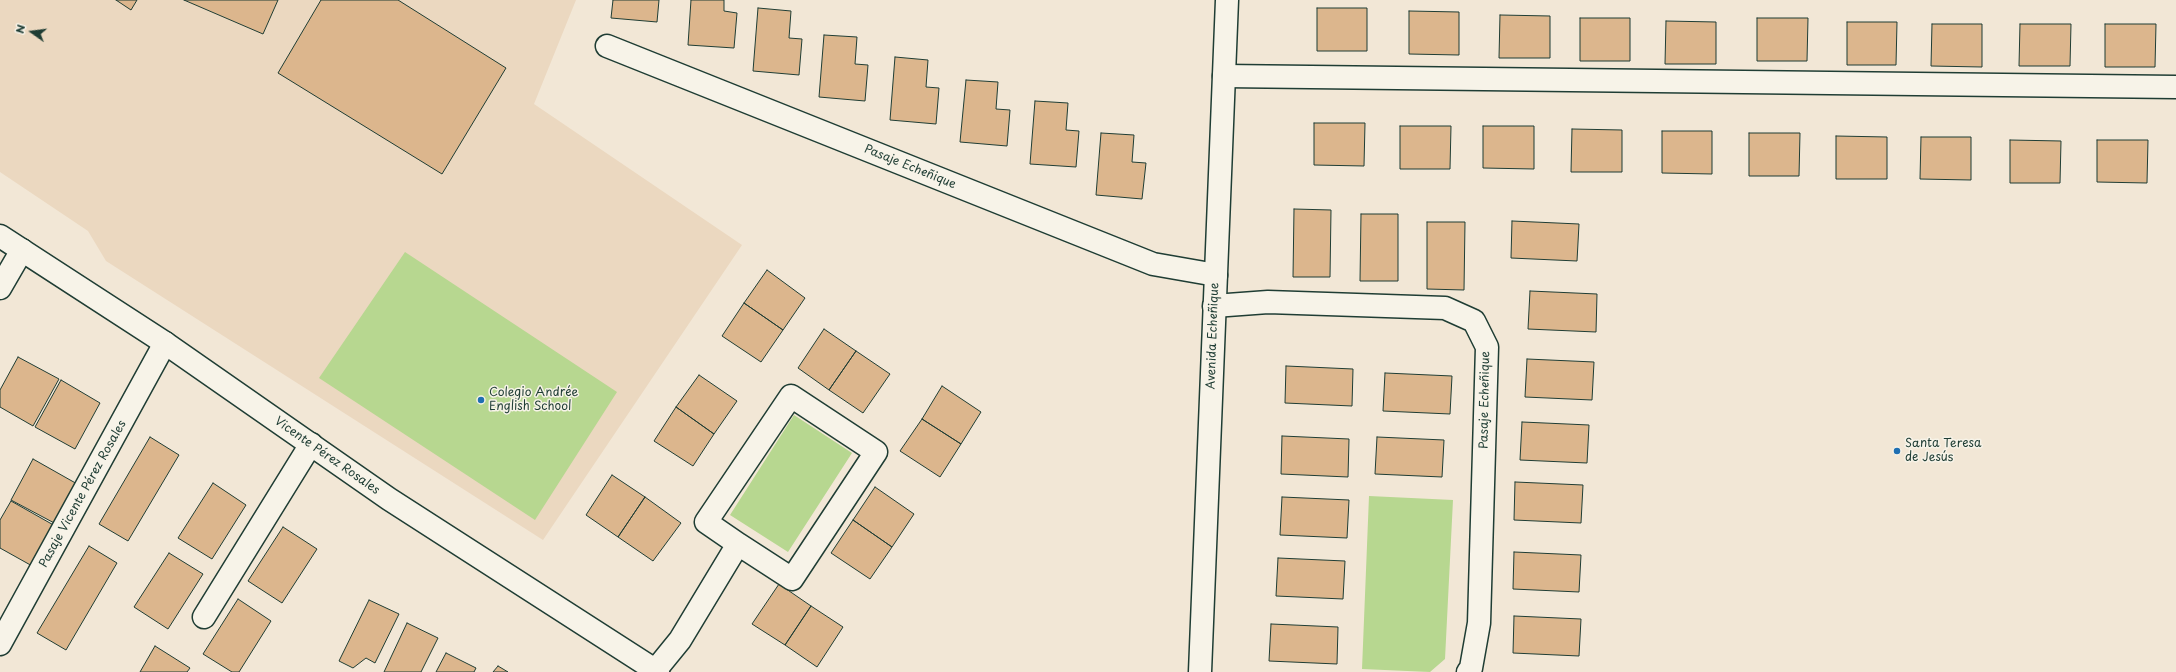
<!DOCTYPE html>
<html>
<head>
<meta charset="utf-8">
<style>
	body { margin:0 }
	#map { position:relative; width:2176px; height:672px; overflow:hidden; background:#f2e7d6; font-family:"Playpen Sans",sans-serif }
	canvas { display:block }
	.north { position:absolute; left:12px; top:12px; width:40px; height:40px; -webkit-text-stroke:3px #f7f3e8; paint-order:stroke; rotate:284deg; font-size:11px; font-weight:700; line-height:16px; text-align:center; color:#1f3d34 }
	.north::after { content:''; display:block; margin:auto; width:14px; height:18px; background:#1f3d34; clip-path:polygon(50% 0,100% 100%,50% 72%,0 100%) }
</style>
</head>
<body>
<div id="map">
<canvas width="2176" height="672"></canvas>
<div class="north">N</div>
</div>
<script>
const ctx = document.querySelector('canvas').getContext('2d');
ctx.lineJoin = 'round';
function paint(path, color) {
  ctx.fillStyle = color;
  ctx.fill(path, 'evenodd');
}
function shape(rows) {
  const path = new Path2D();
  for (const r of rows) {
    path.moveTo(r[0], r[1]);
    for (let i = 2; i < r.length; i += 2) path.lineTo(r[i], r[i + 1]);
  }
  return path;
}
function strokePath(path, color, width, dash) {
  ctx.strokeStyle = color;
  ctx.lineWidth = width;
  ctx.lineCap = dash ? 'butt' : 'round';
  ctx.setLineDash(dash || []);
  ctx.stroke(path);
}
function label(font, color, halo, rows, align = 'center') {
  ctx.font = font + ' "Playpen Sans",sans-serif';
  ctx.lineWidth = 3;
  ctx.setLineDash([]);
  ctx.textBaseline = 'middle';
  ctx.strokeStyle = halo;
  ctx.fillStyle = color;
  for (const [text, x, y, turn = 0] of rows) {
    ctx.save();
    ctx.translate(x, y);
    ctx.rotate((+turn || 0) * Math.PI / 180);
    ctx.textAlign = isNaN(turn) ? turn : align;
    if (halo) ctx.strokeText(text, 0, 0);
    ctx.fillText(text, 0, 0);
    ctx.restore();
  }
}
const built = shape([
	[0,0,576,0,534,104,742,245,543,540,106,261,88,231,0,172]
]);
const green = shape([
	[405,252,617,392,535,520,319,378],
	[794,415,852,453,788,552,730,515],
	[1369,496,1453,500,1445,659,1430,672,1362,669]
]);
const building = shape([
	[116,0,137,0,131,10,116,0],
	[184,0,278,0,263,34,184,0],
	[321,0,398,0,506,68,442,174,278,73,321,0],
	[613,0,659,0,657,22,611,18,613,0],
	[691,0,724,0,724,11,737,13,734,48,688,45,691,0],
	[758,8,791,11,789,38,802,39,799,75,753,71,758,8],
	[1317,8,1367,8,1367,51,1317,51,1317,8],
	[1409,11,1459,12,1459,55,1409,54,1409,11],
	[1500,15,1550,16,1550,58,1499,58,1500,15],
	[1580,18,1630,18,1630,61,1580,61,1580,18],
	[1757,18,1808,18,1807,61,1757,61,1757,18],
	[1666,21,1716,22,1716,64,1665,64,1666,21],
	[1847,22,1897,22,1896,65,1847,65,1847,22],
	[1932,24,1982,24,1982,67,1931,66,1932,24],
	[2020,24,2071,24,2070,66,2019,66,2020,24],
	[2105,24,2156,24,2155,67,2105,67,2105,24],
	[824,35,857,37,855,64,868,65,865,101,819,97,824,35],
	[895,57,928,60,926,87,939,88,936,124,890,120,895,57],
	[966,80,998,82,996,109,1010,110,1007,146,960,142,966,80],
	[1035,101,1068,103,1066,130,1079,131,1076,167,1030,164,1035,101],
	[1314,123,1365,123,1364,166,1314,165,1314,123],
	[1400,126,1451,126,1450,169,1400,169,1400,126],
	[1483,126,1534,126,1534,169,1483,168,1483,126],
	[1572,129,1622,130,1622,172,1571,172,1572,129],
	[1662,131,1712,131,1712,174,1662,173,1662,131],
	[1101,133,1134,135,1132,162,1146,163,1142,199,1096,195,1101,133],
	[1749,133,1800,133,1799,176,1749,176,1749,133],
	[1836,136,1887,137,1887,179,1836,179,1836,136],
	[1921,137,1971,137,1971,180,1920,179,1921,137],
	[2010,140,2061,141,2060,183,2010,183,2010,140],
	[2097,140,2148,140,2147,183,2097,182,2097,140],
	[1294,209,1331,210,1330,277,1293,277,1294,209],
	[1361,214,1398,214,1398,281,1360,281,1361,214],
	[1512,221,1579,224,1577,261,1511,258,1512,221],
	[1427,222,1465,222,1464,290,1427,289,1427,222],
	[767,270,805,298,783,330,744,303,767,270],
	[1530,291,1597,294,1596,332,1528,329,1530,291],
	[744,303,783,330,761,362,722,336,744,303],
	[824,329,856,351,829,390,798,368,824,329],
	[856,351,890,374,863,413,829,390,856,351],
	[18,357,59,379,33,426,0,407,0,390,18,357],
	[1527,359,1594,362,1592,400,1525,397,1527,359],
	[1286,366,1353,369,1352,406,1285,403,1286,366],
	[1385,373,1452,376,1450,414,1383,411,1385,373],
	[699,375,737,401,714,434,676,407,699,375],
	[61,380,100,403,75,449,35,427,61,380],
	[942,386,981,412,961,444,922,419,942,386],
	[676,407,714,434,693,466,654,441,676,407],
	[922,419,961,444,940,477,900,451,922,419],
	[1522,422,1589,425,1587,463,1520,460,1522,422],
	[1282,436,1349,439,1348,477,1281,474,1282,436],
	[150,437,179,455,128,541,99,524,150,437],
	[1377,437,1444,440,1442,477,1375,474,1377,437],
	[33,459,79,485,58,525,11,500,33,459],
	[612,475,645,497,618,537,586,515,612,475],
	[1515,482,1583,485,1581,523,1514,520,1515,482],
	[213,483,246,505,212,559,178,538,213,483],
	[875,487,914,514,892,547,853,520,875,487],
	[645,497,681,523,653,561,618,537,645,497],
	[1282,497,1349,500,1347,538,1280,535,1282,497],
	[11,501,57,527,34,567,0,548,0,520,11,501],
	[853,520,892,547,870,579,831,553,853,520],
	[283,527,317,549,282,603,248,581,283,527],
	[89,546,117,563,66,650,37,633,89,546],
	[1514,552,1581,555,1579,592,1513,589,1514,552],
	[169,553,203,574,168,629,134,607,169,553],
	[1278,558,1345,561,1343,599,1276,596,1278,558],
	[779,584,811,606,785,645,752,624,779,584],
	[238,599,271,621,239,672,232,672,203,654,238,599],
	[369,600,399,614,375,663,366,658,353,668,339,661,369,600],
	[811,606,843,627,817,667,785,645,811,606],
	[1514,616,1581,619,1579,656,1513,653,1514,616],
	[407,623,438,638,421,672,384,672,407,623],
	[1271,624,1338,627,1337,664,1269,661,1271,624],
	[155,646,190,668,187,672,140,672,155,646],
	[446,653,476,668,474,672,436,672,446,653],
	[498,666,508,672,493,672,498,666]
]);
const street = shape([
	[607,46,1153,264,1216,275],
	[1224,76,2176,87],
	[0,288,22,250],
	[1214,306,1268,302,1445,308,1474,321,1487,347,1479,623,1471,668,1468,672],
	[204,617,311,444],
	[0,644,165,343],
	[654,672,680,640,738,544,706,522,791,396,876,452,792,579,738,544]
]);
const secondary = shape([
	[0,236,165,343,389,499,658,672],
	[1200,672,1227,0]
]);
const markers = [
	[481,400,4,"#1f6fb2"],
	[1897,451,4,"#1f6fb2"]
];
const streetNames = [
	["Pasaje Echeñique",910,167,22],
	["Avenida Echeñique",1213,336,-88],
	["Pasaje Echeñique",1485,400,-89],
	["Vicente Pérez Rosales",327,456,35],
	["Pasaje Vicente Pérez Rosales",83,494,-61]
];
const poiNames = [
	["Colegio Andrée",489,393],
	["English School",489,407],
	["Santa Teresa",1905,444],
	["de Jesús",1905,458]
];
paint(built, '#ebd8c0');
paint(green, '#b7d790');
paint(building, '#dcb68d');
strokePath(building, '#1f3d34', 1);
strokePath(street, '#1f3d34', 25);
strokePath(secondary, '#1f3d34', 25);
strokePath(street, '#f7f3e8', 22);
strokePath(secondary, '#f7f3e8', 22);
for (const [x, y, r, color] of markers) {
  const dot = new Path2D();
  dot.arc(x, y, r, 0, 2 * Math.PI);
  ctx.fillStyle = color;
  ctx.fill(dot);
  strokePath(dot, '#f7f3e8', 1.5);
}
label('12px', '#1f3d34', '#f7f3e8', streetNames);
label('12px', '#1f3d34', '#f7f3e8', poiNames, 'left');
</script>
</body>
</html>
